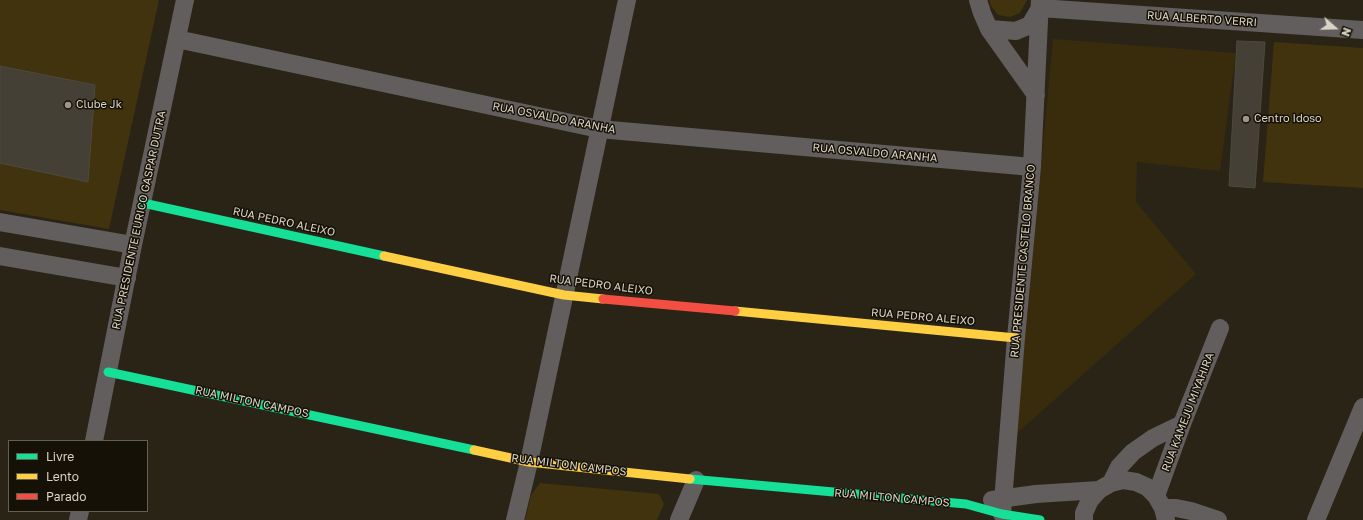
<!DOCTYPE html>
<html>
<head>
<meta charset="utf-8">
<style>
	body { margin:0 }
	#map { position:relative; width:1363px; height:520px; overflow:hidden; background:#2a2417; font-family:"Golos Text",sans-serif }
	canvas { display:block }
	.legend { position:absolute; left:8px; top:440px; width:140px; height:72px; box-sizing:border-box; background:#161107; border:1px solid #645f53; margin:0; padding:5px 7px; list-style:none; font-size:12px; color:#dad4c5 }
	.legend li { display:flex; align-items:center; gap:8px; height:20px }
	.legend b { width:20px; border:1px solid #645f53 }
	.north { position:absolute; left:1315px; top:8px; width:40px; height:40px; -webkit-text-stroke:3px #161107; paint-order:stroke; rotate:110deg; font-size:11px; font-weight:700; line-height:16px; text-align:center; color:#dad4c5 }
	.north::after { content:''; display:block; margin:auto; width:14px; height:18px; background:#dad4c5; clip-path:polygon(50% 0,100% 100%,50% 72%,0 100%) }
</style>
</head>
<body>
<div id="map">
<canvas width="1363" height="520"></canvas>
<ul class="legend">
<li><b style="height:5px;background:#16e098"></b>Livre</li>
<li><b style="height:5px;background:#ffcf43"></b>Lento</li>
<li><b style="height:5px;background:#f24e42"></b>Parado</li>
</ul>
<div class="north">N</div>
</div>
<script>
const ctx = document.querySelector('canvas').getContext('2d');
ctx.lineJoin = 'round';
function paint(path, color) {
  ctx.fillStyle = color;
  ctx.fill(path, 'evenodd');
}
function shape(rows) {
  const path = new Path2D();
  for (const r of rows) {
    path.moveTo(r[0], r[1]);
    for (let i = 2; i < r.length; i += 2) path.lineTo(r[i], r[i + 1]);
  }
  return path;
}
function strokePath(path, color, width, dash) {
  ctx.strokeStyle = color;
  ctx.lineWidth = width;
  ctx.lineCap = dash ? 'butt' : 'round';
  ctx.setLineDash(dash || []);
  ctx.stroke(path);
}
function label(font, color, halo, rows, align = 'center') {
  ctx.font = font + ' "Golos Text",sans-serif';
  ctx.lineWidth = 3;
  ctx.setLineDash([]);
  ctx.textBaseline = 'middle';
  ctx.strokeStyle = halo;
  ctx.fillStyle = color;
  for (const [text, x, y, turn = 0] of rows) {
    ctx.save();
    ctx.translate(x, y);
    ctx.rotate((+turn || 0) * Math.PI / 180);
    ctx.textAlign = isNaN(turn) ? turn : align;
    if (halo) ctx.strokeText(text, 0, 0);
    ctx.fillText(text, 0, 0);
    ctx.restore();
  }
}
const built = shape([
	[1053,39,1236,53,1220,171,1137,162,1136,202,1196,274,1016,434]
]);
const green = shape([
	[0,0,159,0,109,229,0,210],
	[989,0,1027,0,1020,13,1010,17,998,15,991,6],
	[1274,42,1363,48,1363,188,1263,182],
	[540,483,659,494,664,504,657,520,525,520,531,495]
]);
const building = shape([
	[1237,41,1265,42,1255,188,1229,186,1237,41],
	[0,66,95,85,88,182,0,163,0,66]
]);
const street = shape([
	[978,0,982,13,989,29,1036,95],
	[1040,8,1363,30],
	[989,29,1016,31,1030,25,1040,8],
	[177,39,599,129,1032,167],
	[0,222,133,245],
	[0,256,127,278],
	[94,441,133,245,185,0],
	[1111,483,1119,467,1133,452,1153,438,1182,424],
	[1156,496,1182,424,1220,328],
	[992,500,1036,494,1099,490],
	[1163,508,1176,508,1191,511,1218,520],
	[1002,514,1016,338,1032,167,1040,0],
	[78,520,80,511],
	[515,520,529,462,627,0],
	[679,520,696,480],
	[1084,520,1084,513,1090,500,1099,490,1111,483,1123,480,1136,482,1147,487,1156,496,1163,508,1166,520],
	[1316,520,1363,407]
]);
const fast = shape([
	[143,203,384,256],
	[108,372,474,450],
	[690,479,966,504,1002,514,1040,520]
]);
const slow = shape([
	[384,256,564,295,603,299],
	[735,311,1016,338],
	[474,450,529,462,690,479]
]);
const jam = shape([
	[603,299,735,311]
]);
const markers = [
	[68,105,4,"#9c9688"],
	[1246,119,4,"#9c9688"]
];
const streetNames = [
	["RUA ALBERTO VERRI",1202,19,4],
	["RUA OSVALDO ARANHA",554,118,11],
	["RUA OSVALDO ARANHA",875,153,5],
	["RUA PRESIDENTE EURICO GASPAR DUTRA",139,220,-78],
	["RUA PEDRO ALEIXO",284,222,12],
	["RUA PRESIDENTE CASTELO BRANCO",1023,261,-85],
	["RUA PEDRO ALEIXO",601,285,7],
	["RUA PEDRO ALEIXO",923,317,5],
	["RUA MILTON CAMPOS",252,402,12],
	["RUA KAMEJU MIYAHIRA",1188,412,-69],
	["RUA MILTON CAMPOS",569,465,7],
	["RUA MILTON CAMPOS",892,498,5]
];
const poiNames = [
	["Clube Jk",76,105],
	["Centro Idoso",1254,119]
];
paint(built, '#382c0d');
paint(green, '#40330e');
paint(building, '#454035');
strokePath(building, '#4e493e', 1);
strokePath(street, '#625e5d', 18);
strokePath(fast, '#16e098', 9);
strokePath(slow, '#ffcf43', 9);
strokePath(jam, '#f24e42', 9);
for (const [x, y, r, color] of markers) {
  const dot = new Path2D();
  dot.arc(x, y, r, 0, 2 * Math.PI);
  ctx.fillStyle = color;
  ctx.fill(dot);
  strokePath(dot, '#161107', 1.5);
}
label('11px', '#dad4c5', '#161107', streetNames);
label('11px', '#dad4c5', '#161107', poiNames, 'left');
</script>
</body>
</html>
